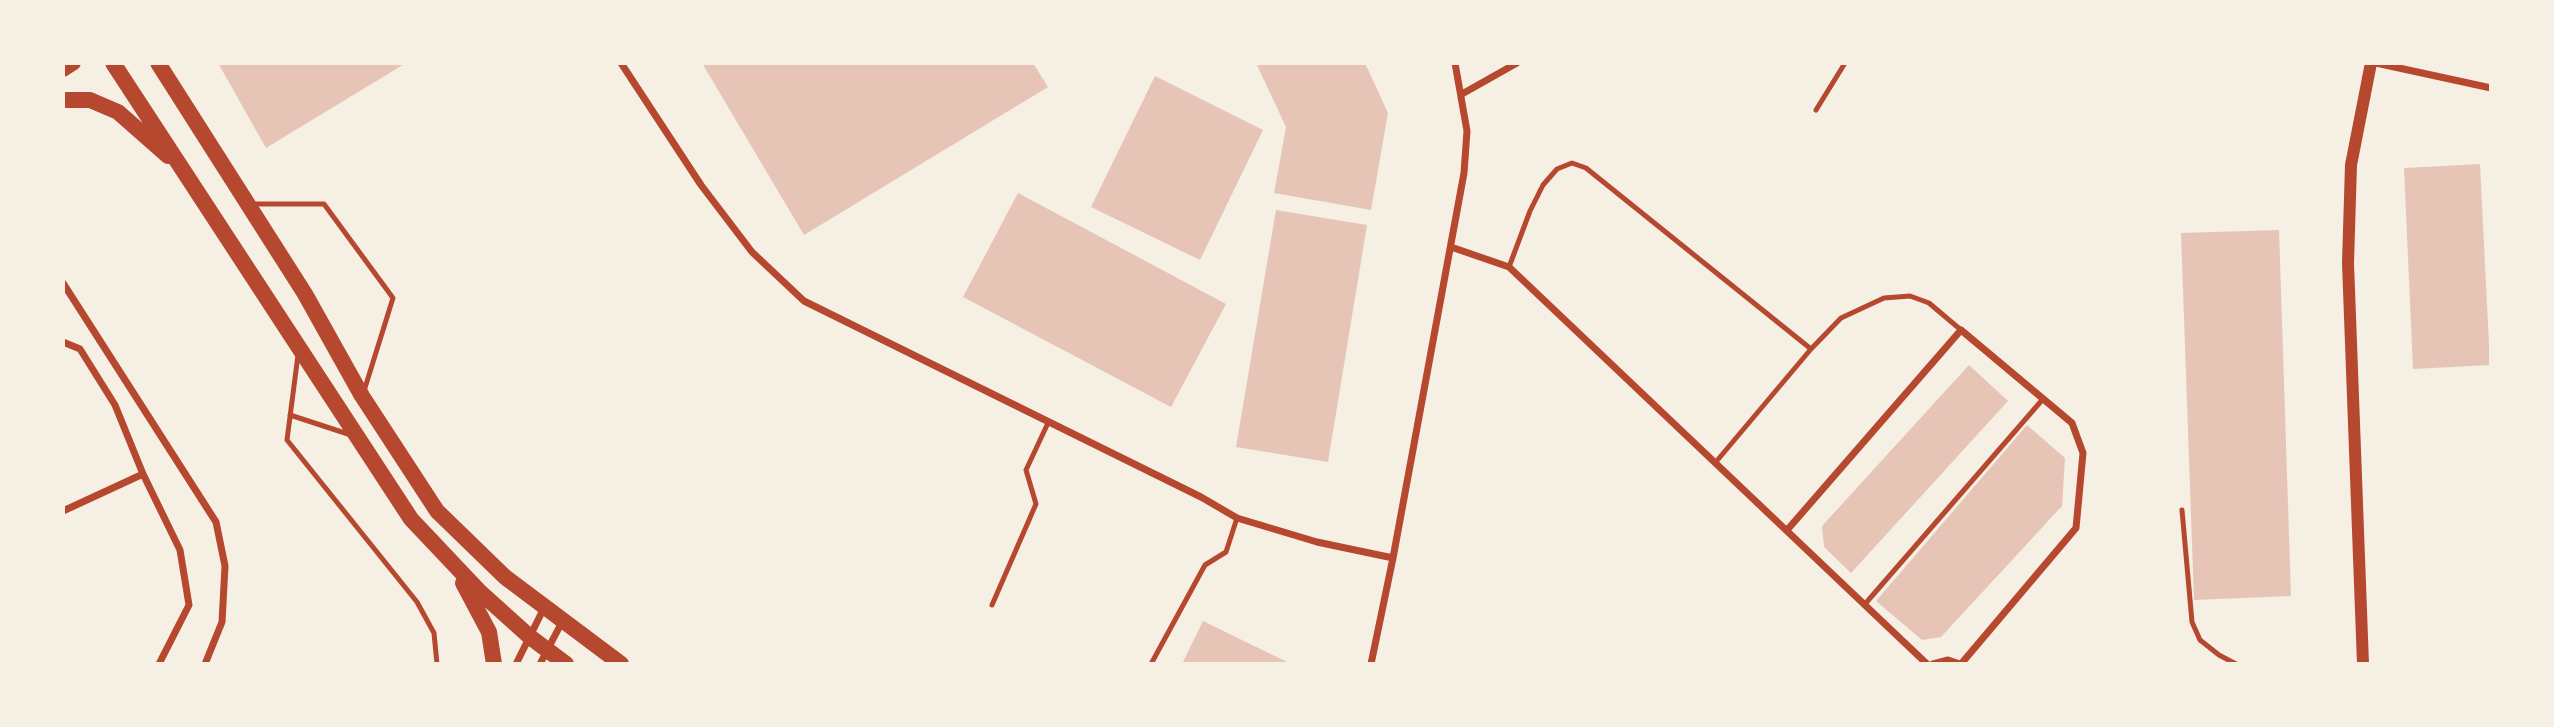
<!DOCTYPE html>
<html>
<head>
<meta charset="utf-8">
<style>
	body { margin:0 }
	#map { position:relative; width:2554px; height:727px; overflow:hidden; background:#f6efe4; font-family:"Asap Condensed",sans-serif }
	canvas { display:block }
	.frame { position:absolute; inset:0; border:65px solid #f6efe4; pointer-events:none }
</style>
</head>
<body>
<div id="map">
<canvas width="2554" height="727"></canvas>
<div class="frame"></div>
</div>
<script>
const ctx = document.querySelector('canvas').getContext('2d');
ctx.lineJoin = 'round';
function paint(path, color) {
  ctx.fillStyle = color;
  ctx.fill(path, 'evenodd');
}
function shape(rows) {
  const path = new Path2D();
  for (const r of rows) {
    path.moveTo(r[0], r[1]);
    for (let i = 2; i < r.length; i += 2) path.lineTo(r[i], r[i + 1]);
  }
  return path;
}
function strokePath(path, color, width, dash) {
  ctx.strokeStyle = color;
  ctx.lineWidth = width;
  ctx.lineCap = dash ? 'butt' : 'round';
  ctx.setLineDash(dash || []);
  ctx.stroke(path);
}
const building = shape([
	[218,63,406,63,266,148],
	[702,63,1033,63,1048,87,804,235],
	[1256,63,1365,63,1388,113,1371,210,1274,193,1286,127],
	[1155,76,1263,130,1200,260,1091,207],
	[2480,164,2490,365,2413,369,2404,168],
	[1018,193,1226,304,1171,407,963,297],
	[1276,210,1367,225,1328,462,1236,447],
	[2279,230,2291,596,2194,600,2181,233],
	[1969,365,2008,401,1851,573,1824,547,1822,526],
	[2027,425,2065,458,2062,506,1941,637,1922,640,1876,601],
	[1203,621,1291,664,1182,664]
]);
const service = shape([
	[1816,110,1845,63],
	[250,204,324,204,393,298,364,391],
	[1509,267,1530,211,1543,185,1557,169,1572,163,1586,168,1811,349],
	[298,355,287,440,417,602,434,633,437,664],
	[290,415,351,435],
	[1715,463,1811,349,1841,318,1884,298,1910,296,1929,303,1961,330],
	[2182,510,2192,622,2200,640,2219,655,2236,664],
	[1865,604,2043,399],
	[992,605,1036,504,1026,470,1048,423],
	[1151,664,1205,565,1226,552,1237,518]
]);
const minor = shape([
	[621,63,701,185,752,252,804,301,1201,497,1237,518,1317,542,1393,558],
	[2376,63,2491,88],
	[1462,94,1517,63],
	[1451,247,1509,267,1927,664],
	[63,283,216,522,225,566,222,622,205,664],
	[63,342,80,349,115,405,143,474,63,511],
	[143,474,180,550,189,605,159,664],
	[1788,529,1961,330,2072,423,2083,453,2076,528,1961,664],
	[516,664,544,608],
	[540,664,562,622],
	[1371,664,1393,558,1464,173,1467,131,1455,63],
	[1933,664,1948,660,1960,664]
]);
const tertiary = shape([
	[2363,664,2348,263,2351,165,2371,63]
]);
const secondary = shape([
	[63,70,74,63]
]);
const primary = shape([
	[113,63,411,519,480,592,530,637,566,664],
	[158,63,305,294,362,396,437,511,505,577,621,664],
	[63,100,90,100,118,112,168,156],
	[463,583,489,632,494,664]
]);
paint(building, '#e6c5b7');
strokePath(service, '#b5482f', 5);
strokePath(minor, '#b5482f', 7);
strokePath(tertiary, '#b5482f', 12);
strokePath(secondary, '#b5482f', 14);
strokePath(primary, '#b5482f', 16);
</script>
</body>
</html>
